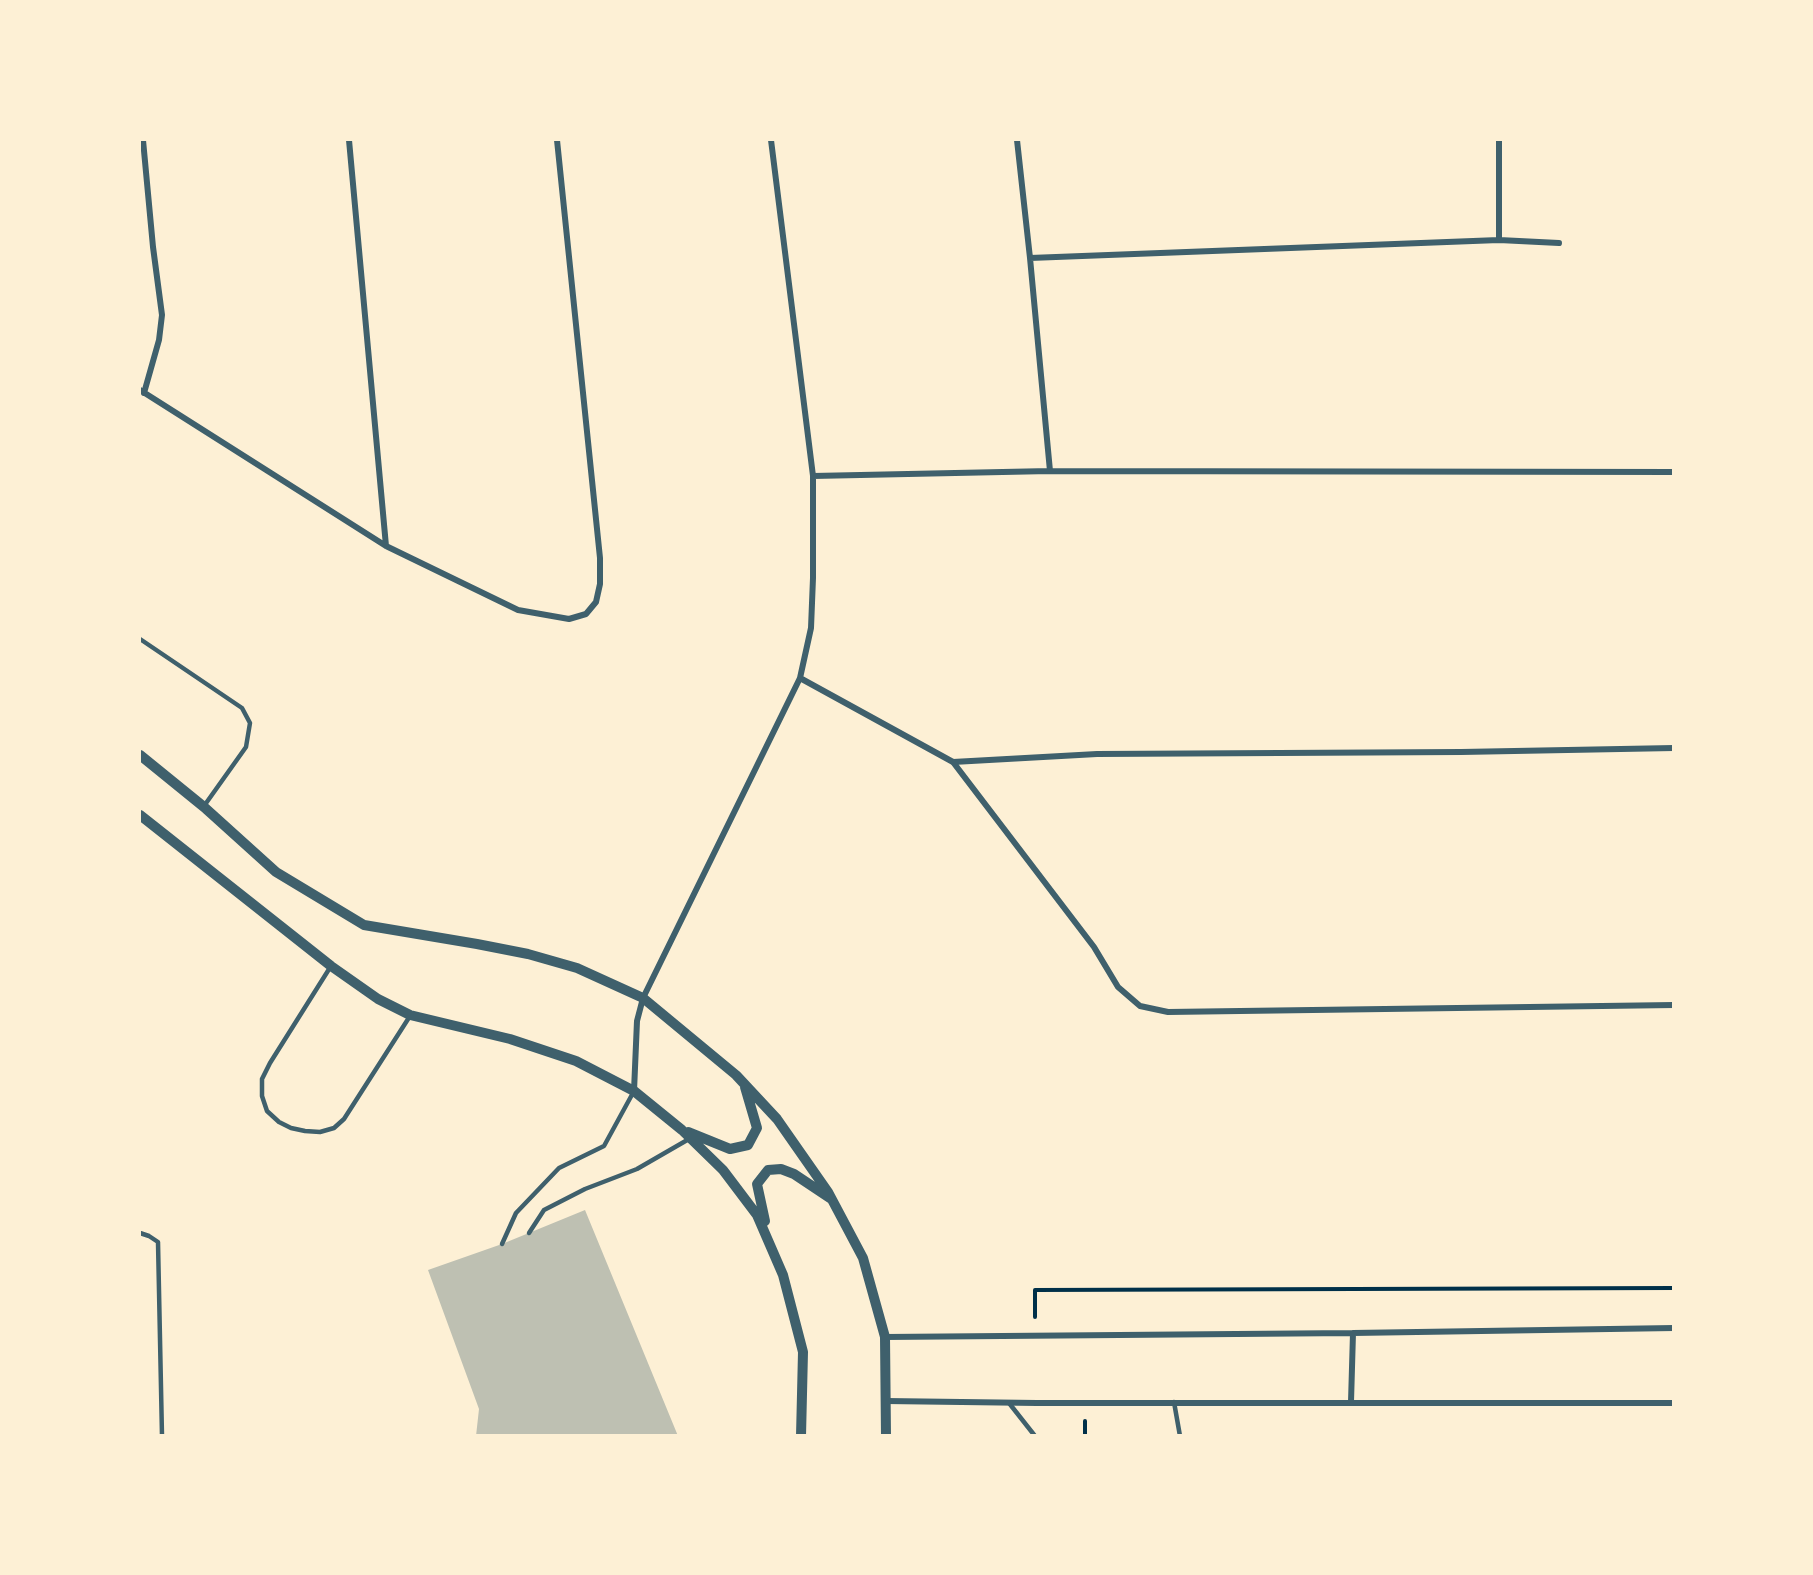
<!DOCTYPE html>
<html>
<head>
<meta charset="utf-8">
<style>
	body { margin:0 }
	#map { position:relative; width:1813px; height:1575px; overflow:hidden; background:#fdf0d5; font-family:Raleway,sans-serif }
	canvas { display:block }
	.frame { position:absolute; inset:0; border:141px solid #fdf0d5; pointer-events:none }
</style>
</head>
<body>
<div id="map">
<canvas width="1813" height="1575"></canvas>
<div class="frame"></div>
</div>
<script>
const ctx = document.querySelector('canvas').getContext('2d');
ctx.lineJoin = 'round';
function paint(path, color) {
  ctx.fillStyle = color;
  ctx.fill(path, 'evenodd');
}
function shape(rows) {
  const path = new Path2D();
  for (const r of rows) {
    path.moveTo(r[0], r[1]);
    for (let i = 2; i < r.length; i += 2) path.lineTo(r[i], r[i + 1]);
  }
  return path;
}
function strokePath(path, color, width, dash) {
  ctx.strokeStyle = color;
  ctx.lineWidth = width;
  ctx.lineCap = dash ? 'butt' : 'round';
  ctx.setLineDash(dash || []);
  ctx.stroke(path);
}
const building = shape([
	[585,1210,678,1436,476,1436,479,1409,428,1270,502,1244]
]);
const path = shape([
	[1035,1317,1035,1290,1674,1288],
	[1085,1436,1085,1421]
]);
const service = shape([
	[140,639,242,708,250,723,246,747,204,806],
	[331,966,270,1063,262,1079,262,1096,267,1111,279,1122,291,1128,305,1131,320,1132,334,1128,344,1119,410,1016],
	[140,1233,149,1236,158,1242,162,1436],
	[529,1233,544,1210,585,1189,637,1169,689,1139],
	[502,1244,516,1213,559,1168,604,1146,634,1091],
	[1174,1402,1180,1436],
	[1009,1403,1035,1436]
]);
const minor = shape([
	[143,140,153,247,162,315,159,340,144,393],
	[349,140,386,546],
	[1017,140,1030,258,1050,471],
	[1499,140,1499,240],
	[1030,258,1499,240,1559,243],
	[140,390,386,546,518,610,569,619,586,614,596,602,600,584,600,558,557,140],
	[813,476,1050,471,1674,472],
	[800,678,953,762,1094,947,1118,987,1140,1006,1168,1012,1674,1005],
	[953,762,1097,754,1461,752,1674,748],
	[634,1091,637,1021,643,998,800,678,811,628,813,578,813,476,771,140],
	[885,1337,1353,1333,1674,1328],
	[886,1401,1037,1403,1674,1403],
	[1351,1402,1353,1333]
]);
const tertiary = shape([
	[140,755,204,807,276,872,364,925,477,944,528,954,577,968,643,998,736,1075,777,1119,828,1192,863,1258,885,1337,886,1436],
	[140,815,331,966,378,999,410,1015,510,1039,576,1061,634,1091,682,1130,723,1170,757,1215,783,1275,803,1352,801,1436],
	[688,1132,730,1149,748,1145,757,1128,745,1087],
	[765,1221,757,1184,768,1170,781,1169,794,1174,830,1198]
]);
paint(building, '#bec0b2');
strokePath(path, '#003049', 4);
strokePath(service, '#3f606c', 4.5);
strokePath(minor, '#3f606c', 6);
strokePath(tertiary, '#3f606c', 10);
</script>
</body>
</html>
